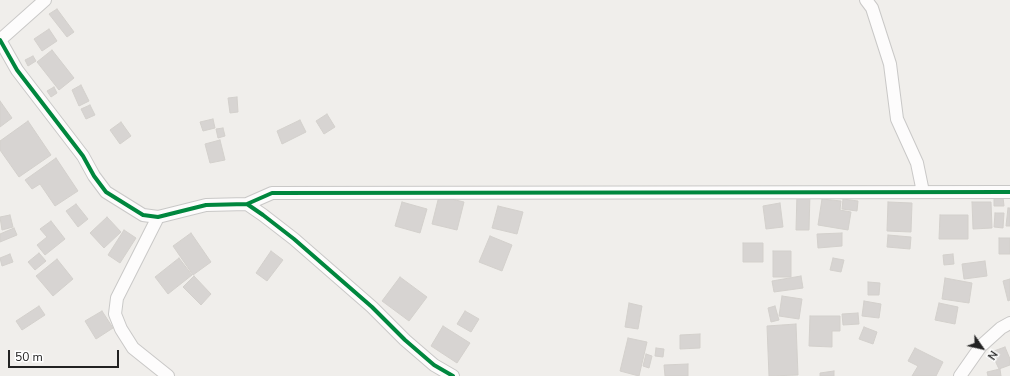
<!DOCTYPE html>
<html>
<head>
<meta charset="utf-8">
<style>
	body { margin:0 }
	#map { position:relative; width:1010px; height:376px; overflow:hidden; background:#f0eeeb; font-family:"Nunito Sans",sans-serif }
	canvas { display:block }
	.north { position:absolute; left:962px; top:328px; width:40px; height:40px; -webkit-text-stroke:3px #fff; paint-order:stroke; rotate:124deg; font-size:11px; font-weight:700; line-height:16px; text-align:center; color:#222 }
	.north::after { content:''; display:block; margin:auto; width:14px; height:18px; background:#222; clip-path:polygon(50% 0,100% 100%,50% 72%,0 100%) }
	.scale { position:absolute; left:8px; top:350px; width:111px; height:18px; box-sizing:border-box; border:2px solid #222; border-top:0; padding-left:5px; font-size:12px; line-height:14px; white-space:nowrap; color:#222; -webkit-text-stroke:3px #fff; paint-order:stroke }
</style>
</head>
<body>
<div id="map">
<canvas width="1010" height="376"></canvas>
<div class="north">N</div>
<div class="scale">50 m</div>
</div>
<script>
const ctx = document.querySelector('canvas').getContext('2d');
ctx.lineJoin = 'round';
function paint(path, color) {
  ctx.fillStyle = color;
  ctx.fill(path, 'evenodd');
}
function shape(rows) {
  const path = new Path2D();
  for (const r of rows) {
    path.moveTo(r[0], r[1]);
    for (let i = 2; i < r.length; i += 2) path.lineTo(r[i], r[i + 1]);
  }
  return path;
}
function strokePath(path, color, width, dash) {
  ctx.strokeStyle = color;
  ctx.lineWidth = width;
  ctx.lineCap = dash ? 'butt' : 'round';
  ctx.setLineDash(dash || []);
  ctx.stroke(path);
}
const building = shape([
	[57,9,74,32,67,37,49,14,57,9],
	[49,29,57,41,42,51,34,39,49,29],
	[52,50,74,78,59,90,37,62,52,50],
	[33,56,36,61,28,66,25,60,33,56],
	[81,85,89,101,79,106,72,90,81,85],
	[54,87,57,93,51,97,47,91,54,87],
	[237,97,238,112,230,113,228,98,237,97],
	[0,101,12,118,0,127,0,101],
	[90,105,95,115,86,119,81,109,90,105],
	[327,114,335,127,324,134,316,121,327,114],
	[213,119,215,128,203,131,200,122,213,119],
	[300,120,306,132,282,144,277,131,300,120],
	[28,121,51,155,19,177,0,150,0,141,28,121],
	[121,122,131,136,120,144,110,130,121,122],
	[223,128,225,136,218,138,216,129,223,128],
	[220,140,225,160,210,163,205,144,220,140],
	[56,158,78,191,55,206,40,184,32,189,25,180,56,158],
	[797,193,810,193,809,230,796,230,797,193],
	[439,196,464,202,457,230,432,224,439,196],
	[994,197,1003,197,1004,206,994,206,994,197],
	[822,199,841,201,840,210,851,212,848,230,818,225,822,199],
	[843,199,858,201,857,211,842,209,843,199],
	[402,202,427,209,420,233,395,226,402,202],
	[888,202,912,203,911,232,887,231,888,202],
	[972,202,991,202,992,228,973,229,972,202],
	[780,203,783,227,766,229,763,206,780,203],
	[76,204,88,219,78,227,66,211,76,204],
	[498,206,523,212,517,234,492,228,498,206],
	[1008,208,1010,208,1010,226,1006,226,1008,208],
	[995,213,1004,213,1003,228,994,227,995,213],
	[10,215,13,227,2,230,0,217,10,215],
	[940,215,968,215,968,239,939,239,940,215],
	[107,217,121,232,104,248,90,233,107,217],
	[51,221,65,239,45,255,37,245,47,237,40,229,51,221],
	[14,228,17,235,0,242,0,234,14,228],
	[124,230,136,238,120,263,108,255,124,230],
	[191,233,211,262,193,275,173,246,191,233],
	[842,233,842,246,818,248,817,234,842,233],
	[888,235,911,237,910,249,887,247,888,235],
	[490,236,512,245,502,271,479,262,490,236],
	[999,238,1010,238,1010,254,999,254,999,238],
	[743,243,763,243,763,262,743,262,743,243],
	[271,251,283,260,267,281,256,273,271,251],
	[773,251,791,251,791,277,773,277,773,251],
	[39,253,46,261,35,270,28,262,39,253],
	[10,254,13,262,2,266,0,258,10,254],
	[953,254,954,264,944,265,943,255,953,254],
	[179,258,192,275,168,294,155,277,179,258],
	[833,258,844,260,841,272,830,270,833,258],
	[57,259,73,279,53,296,36,276,57,259],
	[985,261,987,276,964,279,962,264,985,261],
	[194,276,211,294,201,305,183,287,194,276],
	[801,276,803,288,774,292,772,281,801,276],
	[400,277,427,297,409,321,382,301,400,277],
	[945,278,972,283,969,303,942,299,945,278],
	[1010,279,1010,300,1008,301,1003,281,1010,279],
	[868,282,880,283,879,295,868,295,868,282],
	[782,296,802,299,799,319,779,316,782,296],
	[864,301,881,304,879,318,862,316,864,301],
	[629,303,642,306,638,329,625,327,629,303],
	[939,303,958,307,955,324,935,320,939,303],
	[39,306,45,315,22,330,16,321,39,306],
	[775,306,779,320,771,322,768,308,775,306],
	[102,311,113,328,96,339,85,321,102,311],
	[465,311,479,319,471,332,457,324,465,311],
	[858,313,859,324,843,325,842,314,858,313],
	[810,316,840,316,840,331,832,331,832,347,809,346,810,316],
	[796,324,798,375,769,376,767,326,796,324],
	[443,326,470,343,457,363,431,346,443,326],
	[864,327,877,332,873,344,859,339,864,327],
	[700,334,700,348,680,349,680,335,700,334],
	[628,338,647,342,639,376,620,371,628,338],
	[1005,347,1010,359,1010,365,999,369,991,352,1005,347],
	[656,348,664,349,663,357,655,356,656,348],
	[915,348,943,362,936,376,912,376,918,366,908,361,915,348],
	[646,354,652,356,649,368,643,366,646,354],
	[688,364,688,376,665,376,664,365,688,364],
	[1000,369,1001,376,988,376,987,372,1000,369],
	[834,371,834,376,820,376,820,373,834,371]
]);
const street = shape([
	[866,0,872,8,890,64,897,119,917,163,923,192],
	[0,40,17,70,83,156,94,176,106,192,143,215,158,217,206,205,247,204,263,215,294,239,372,307,405,340,434,365,453,376],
	[0,40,45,0],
	[247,204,272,193,1010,192],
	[158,217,117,298,115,314,121,329,133,348,168,376],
	[960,376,981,346,1001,328,1010,323]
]);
const cycleway = shape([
	[0,40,17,70,83,156,94,176,106,192,143,215,158,217,206,205,247,204,263,215,294,239,372,307,405,340,434,365,453,376],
	[247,204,272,193,1010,192]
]);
paint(building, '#d7d4d2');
strokePath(building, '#d3d0cc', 1);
strokePath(street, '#c9c8c7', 14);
strokePath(street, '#fdfcfc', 12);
strokePath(cycleway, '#00873e', 4);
</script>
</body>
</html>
